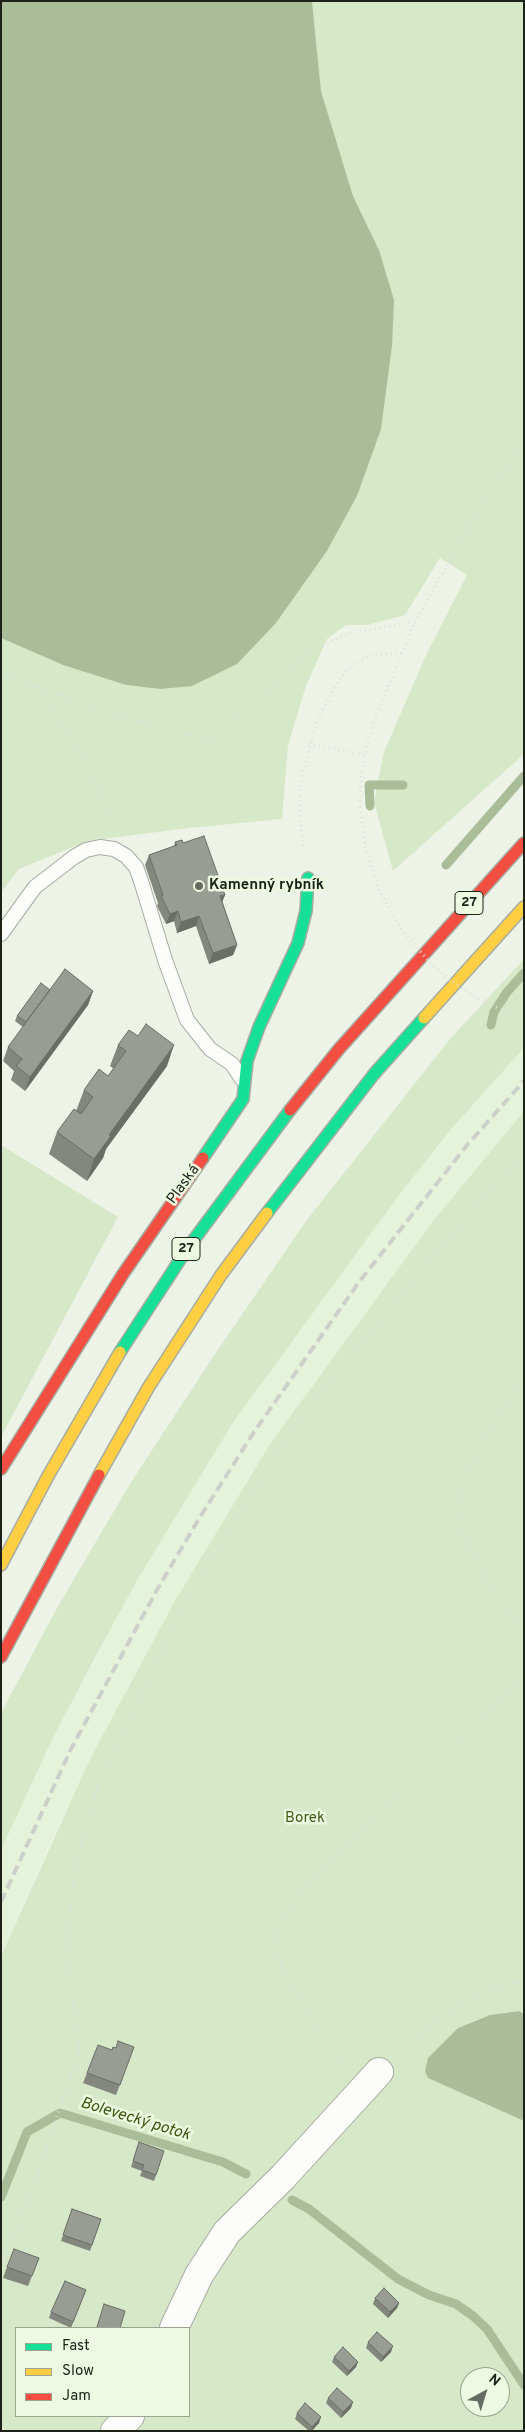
<!DOCTYPE html>
<html>
<head>
<meta charset="utf-8">
<style>
	body { margin:0 }
	#map { position:relative; width:525px; height:2432px; overflow:hidden; background:#edf4e7; font-family:Overpass,sans-serif }
	canvas { display:block }
	.frame { position:absolute; inset:0; border:2px solid #1d2219; pointer-events:none }
	.legend { position:absolute; left:15px; top:2327px; width:175px; height:90px; box-sizing:border-box; background:#edfae1; border:1px solid #9aa491; margin:0; padding:6px 9px; list-style:none; font-size:15px; color:#1d2219 }
	.legend li { display:flex; align-items:center; gap:10px; height:25px }
	.legend b { width:25px; border:1px solid #9aa491 }
	.north { position:absolute; left:460px; top:2367px; width:50px; height:50px; box-sizing:border-box; background:#edfae1; border:1px solid #9aa491; border-radius:50%; rotate:39deg; font-size:14px; font-weight:700; line-height:20px; text-align:center; color:#1d2219 }
	.north::after { content:''; display:block; margin:auto; width:18px; height:22px; background:#666c61; clip-path:polygon(50% 0,100% 100%,50% 72%,0 100%) }
</style>
</head>
<body>
<div id="map">
<canvas width="525" height="2432"></canvas>
<div class="frame"></div>
<ul class="legend">
<li><b style="height:6px;background:#16e098"></b>Fast</li>
<li><b style="height:6px;background:#ffcf43"></b>Slow</li>
<li><b style="height:6px;background:#f24e42"></b>Jam</li>
</ul>
<div class="north">N</div>
</div>
<script>
const ctx = document.querySelector('canvas').getContext('2d');
ctx.lineJoin = 'round';
function paint(path, color) {
  ctx.fillStyle = color;
  ctx.fill(path, 'evenodd');
}
function shape(rows) {
  const path = new Path2D();
  for (const r of rows) {
    path.moveTo(r[0], r[1]);
    for (let i = 2; i < r.length; i += 2) path.lineTo(r[i], r[i + 1]);
  }
  return path;
}
function strokePath(path, color, width, dash) {
  ctx.strokeStyle = color;
  ctx.lineWidth = width;
  ctx.lineCap = dash ? 'butt' : 'round';
  ctx.setLineDash(dash || []);
  ctx.stroke(path);
}
function label(font, color, halo, rows, align = 'center') {
  ctx.font = font + ' Overpass,sans-serif';
  ctx.lineWidth = 5;
  ctx.setLineDash([]);
  ctx.textBaseline = 'middle';
  ctx.strokeStyle = halo;
  ctx.fillStyle = color;
  for (const [text, x, y, turn = 0] of rows) {
    ctx.save();
    ctx.translate(x, y);
    ctx.rotate((+turn || 0) * Math.PI / 180);
    ctx.textAlign = isNaN(turn) ? turn : align;
    if (halo) ctx.strokeText(text, 0, 0);
    ctx.fillText(text, 0, 0);
    ctx.restore();
  }
}
const built = shape([
	[524,1048,524,1111,433,1221,270,1444,176,1599,51,1841,1,1956,1,1850,52,1740,139,1577,234,1421,311,1313,399,1195,452,1128]
]);
const green = shape([
	[312,1,524,1,524,754,393,871,374,802,384,752,425,657,467,575,440,558,405,615,367,625,346,625,327,639,306,686,288,745,282,819,189,828,88,841,19,869,1,892,1,638,63,665,126,685,160,689,276,623,327,551,357,496,379,250,353,196,321,91],
	[524,959,524,1048,452,1128,399,1195,234,1421,139,1577,97,1654,52,1740,1,1850,1,1713,57,1608,131,1482,217,1351,306,1221,450,1039],
	[524,1111,524,2014,519,2011,490,2015,458,2028,429,2078,524,2121,524,2431,1,2431,1,1956,90,1759,176,1599,270,1444,433,1221],
	[16,2328,189,2328,189,2416,16,2416],
	[470,2377,500,2377,500,2407,470,2407],
	[1,1145,118,1217,1,1437]
]);
const water = shape([
	[1,1,312,1,321,91,353,196,379,250,394,300,392,346,381,429,357,496,327,551,276,623,237,664,192,686,160,689,126,685,63,665,1,638],
	[519,2011,524,2014,524,2121,428,2078,425,2071,428,2058,458,2028,490,2015]
]);
const stream = shape([
	[370,806,369,785,403,785],
	[446,865,524,776],
	[491,1025,494,1012,507,992,524,973],
	[1,2197,27,2132,60,2113,223,2162,246,2174],
	[292,2200,309,2209,398,2279,429,2295,456,2304,473,2316,487,2329,524,2385]
]);
const path = shape([
	[1,671,95,710,213,741,296,662,313,650,349,633,415,622],
	[38,687,83,756,115,828],
	[309,744,366,755],
	[360,807,361,777,367,745,377,713,415,622,481,505,524,445],
	[304,851,300,818,301,779,318,718,340,678,352,665,373,655,402,653],
	[524,1375,489,1430,459,1490,461,1530,482,1572,500,1601,524,1628],
	[399,2053,431,2024,480,1993,524,1979],
	[348,2067,326,2042,284,1971,275,1948,278,1928,304,1888,524,1675],
	[1,2267,33,2187,79,2052,66,1936,77,1861,98,1786,187,1599,294,1425,501,1175,524,1159]
]);
const lane = shape([
	[1,934,35,887,74,857,86,850,100,847,114,849,126,856,136,867,141,881,165,960,187,1020,210,1049,232,1064,242,1079]
]);
const street = shape([
	[174,2328,199,2275,227,2232,283,2177,379,2072],
	[115,2431,130,2416]
]);
const fast = shape([
	[203,1158,243,1099,247,1061,259,1027,298,943,306,911,308,878],
	[267,1213,374,1074,424,1018],
	[120,1352,187,1249,290,1110]
]);
const slow = shape([
	[424,1018,524,907],
	[99,1475,148,1388,221,1275,267,1213],
	[1,1565,48,1476,120,1352]
]);
const jam = shape([
	[290,1110,339,1049,524,843],
	[1,1469,123,1274,203,1158],
	[1,1657,99,1475]
]);
const rail = shape([
	[1,1902,71,1749,158,1588,200,1517,254,1432,359,1282,468,1144,524,1081]
]);
const pathBridge = shape([
	[360,807,365,846,371,864,379,890,401,929,432,965,449,979,478,999,524,1019]
]);
const wall = shape([
	[175,842,183,843,225,895,222,901,237,945,233,955,209,964,196,926,177,933,174,921,166,924,157,906,158,903,145,865,149,855,174,846],
	[50,990,93,991,88,1005,25,1091,11,1080,14,1071,3,1061,8,1047,23,1027,15,1021,17,1016],
	[118,1045,167,1066,106,1149,103,1158,87,1181,49,1154,57,1132,76,1111,84,1090,108,1076,114,1069,110,1066],
	[134,2047,116,2095,83,2083,87,2073,112,2050,116,2048],
	[139,2142,164,2151,154,2181,140,2176,142,2171,131,2167],
	[72,2209,101,2219,90,2251,61,2241],
	[39,2258,28,2286,3,2278,7,2267],
	[86,2290,71,2328,49,2318,51,2312],
	[375,2298,399,2303,397,2308,388,2318,373,2304],
	[368,2342,391,2352,381,2362,366,2348],
	[334,2357,356,2367,347,2376,332,2362],
	[328,2398,351,2408,341,2418,326,2403],
	[297,2413,319,2423,312,2431,309,2431,295,2419]
]);
const shadedWall = shape([
	[225,895,221,905,220,896],
	[178,911,174,921,166,924,170,914],
	[199,916,196,926,177,933,181,922],
	[237,945,233,955,209,964,213,953],
	[93,991,88,1005,25,1091,30,1077],
	[174,1045,167,1066,106,1149,103,1158,87,1181,94,1159,109,1135],
	[399,2303,397,2308,388,2318,390,2312],
	[393,2346,391,2352,381,2362,383,2357],
	[358,2362,356,2367,347,2376,349,2371],
	[353,2402,351,2408,341,2418,343,2412],
	[321,2417,319,2423,311,2431,312,2427]
]);
const building = shape([
	[204,836,225,895,220,896,237,945,213,953,199,916,181,922,178,911,170,914,161,896,163,895,149,855,177,845,175,842,182,840,183,843,204,836],
	[65,969,93,991,30,1077,16,1066,22,1059,8,1047,65,969],
	[41,983,50,990,26,1022,17,1016,41,983],
	[146,1024,174,1045,109,1135,111,1136,94,1159,57,1132,74,1109,81,1114,93,1097,84,1090,99,1069,108,1076,126,1051,118,1045,129,1030,138,1036,146,1024],
	[118,2041,134,2047,120,2085,87,2073,98,2045,112,2050,113,2047,116,2048,118,2041],
	[139,2142,164,2151,156,2175,142,2170,144,2165,133,2161,139,2142],
	[72,2209,101,2219,92,2245,63,2235,72,2209],
	[14,2249,39,2258,32,2276,7,2267,14,2249],
	[65,2281,86,2290,73,2322,51,2312,65,2281],
	[384,2288,399,2303,390,2312,375,2298,384,2288],
	[104,2304,125,2311,120,2328,100,2328,97,2327,104,2304],
	[377,2332,393,2346,383,2357,368,2342,377,2332],
	[343,2347,358,2362,349,2371,334,2357,343,2347],
	[337,2388,353,2402,343,2412,328,2398,337,2388],
	[305,2403,321,2417,312,2427,297,2413,305,2403]
]);
const markers = [
	[199,886,5,"#666c61"]
];
const shields = [
	[469,903,28],
	[186,1249,28]
];
const shieldNames = [
	["27",469,903],
	["27",186,1249]
];
const poiNames = [
	["Kamenný rybník",209,886]
];
const streetNames = [
	["Plaská",184,1185,-54]
];
const parkNames = [
	["Borek",305,1819]
];
const waterNames = [
	["Bolevecký potok",135,2120,17]
];
paint(built, '#e6f3db');
paint(green, '#d7e8c8');
paint(water, '#aabd98');
strokePath(stream, '#aabd98', 9);
strokePath(lane, '#a7aca2', 16);
strokePath(street, '#a7aca2', 30);
strokePath(fast, '#a7aca2', 14);
strokePath(slow, '#a7aca2', 14);
strokePath(jam, '#a7aca2', 14);
strokePath(path, '#dfe1de', 3, [1, 4]);
strokePath(lane, '#fcfdfb', 14);
strokePath(street, '#fcfdfb', 28);
strokePath(fast, '#16e098', 11);
strokePath(slow, '#ffcf43', 11);
strokePath(jam, '#f24e42', 11);
strokePath(rail, '#cdcfcb', 4, [10, 5]);
strokePath(pathBridge, '#dfe1de', 3, [1, 4]);
paint(wall, '#83877e');
paint(shadedWall, '#6a6e67');
paint(building, '#989d93');
strokePath(building, '#6a6e67', 1);
for (const [x, y, r, color] of markers) {
  const dot = new Path2D();
  dot.arc(x, y, r, 0, 2 * Math.PI);
  ctx.fillStyle = color;
  ctx.fill(dot);
  strokePath(dot, '#edfae1', 2);
}
for (const [x, y, w] of shields) {
  const box = new Path2D();
  box.roundRect(x - w / 2, y - 11.5, w, 23, 4);
  ctx.fillStyle = '#edfae1';
  ctx.fill(box);
  strokePath(box, '#1d2219', 1);
}
label('bold 14px', '#1d2219', null, shieldNames);
label('bold 15px', '#1d2219', '#edfae1', poiNames, 'left');
label('15px', '#1d2219', '#edfae1', streetNames);
label('15px', '#3f5e19', '#edfae1', parkNames);
label('italic 16px', '#37550d', '#edfae1', waterNames);
</script>
</body>
</html>
